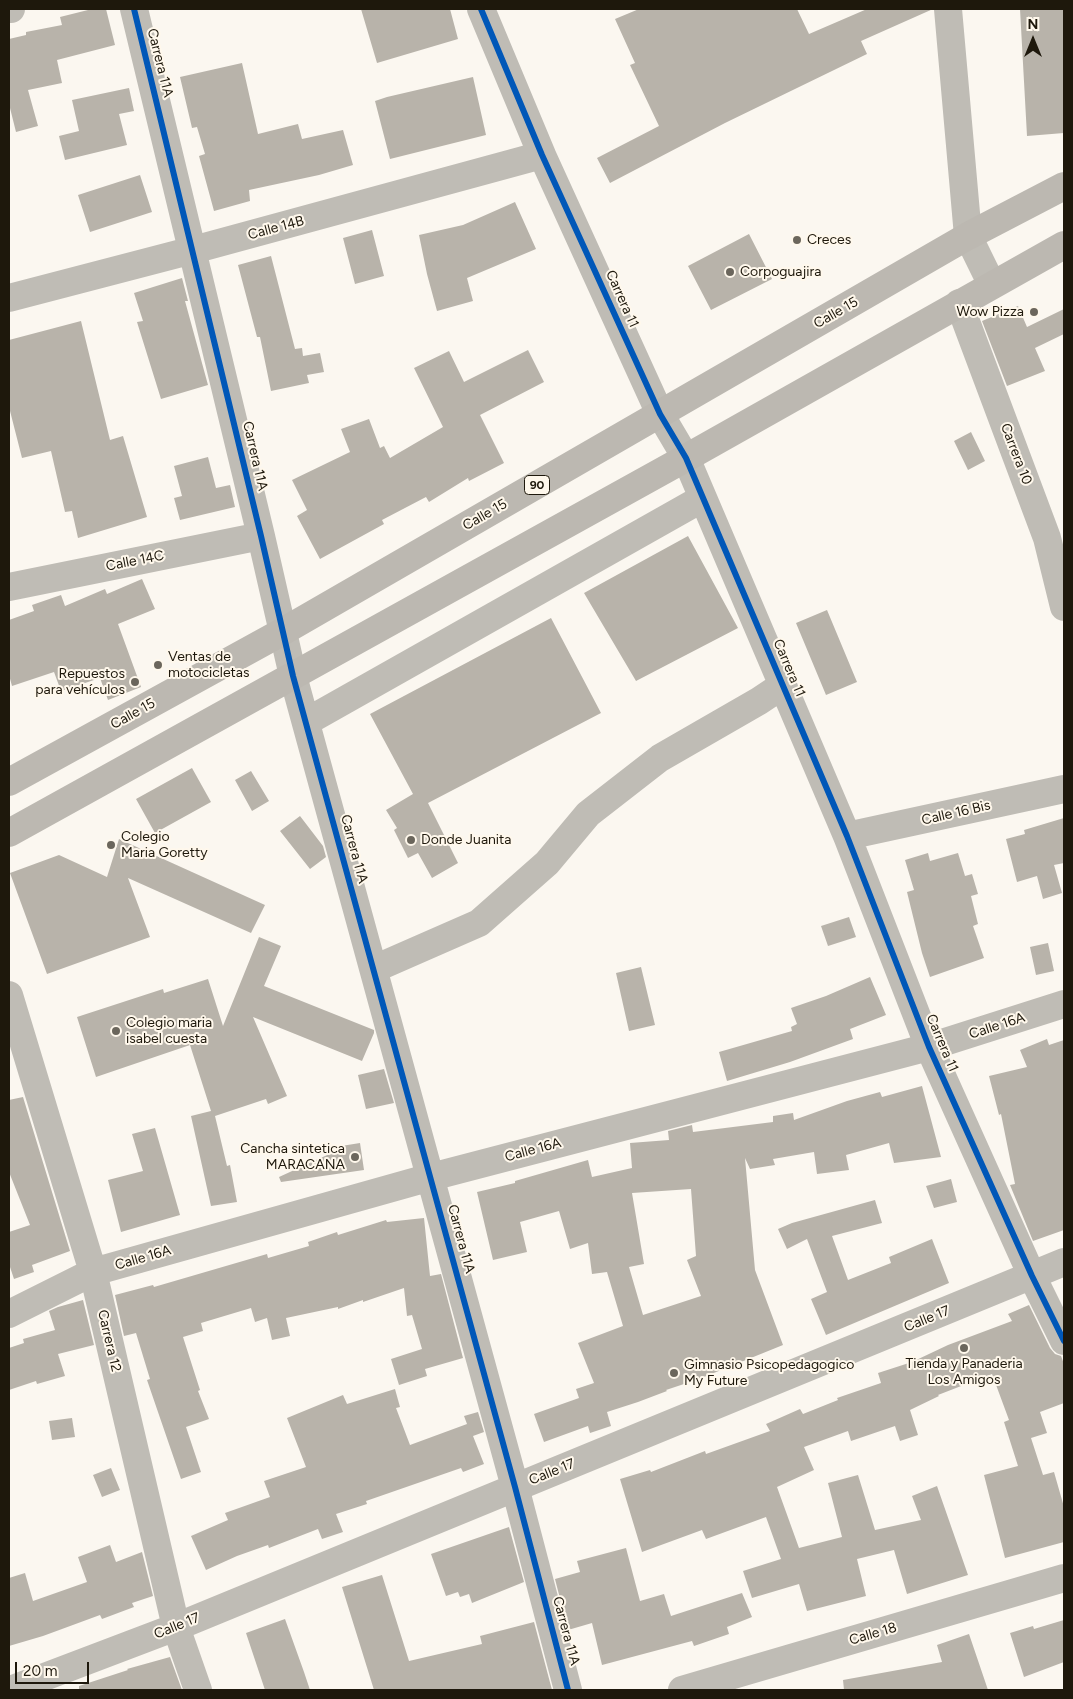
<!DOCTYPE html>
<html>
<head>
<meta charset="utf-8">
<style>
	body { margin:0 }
	#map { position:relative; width:1073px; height:1699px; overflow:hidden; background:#fbf7f0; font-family:Figtree,sans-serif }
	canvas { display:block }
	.frame { position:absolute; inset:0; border:10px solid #1e180c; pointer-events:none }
	.north { position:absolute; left:1008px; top:15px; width:50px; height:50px; -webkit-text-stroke:4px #fff8ec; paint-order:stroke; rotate:0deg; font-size:14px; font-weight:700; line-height:20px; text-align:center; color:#1e180c }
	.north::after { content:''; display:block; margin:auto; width:18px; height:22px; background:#1e180c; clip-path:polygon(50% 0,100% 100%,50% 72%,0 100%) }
	.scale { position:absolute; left:15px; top:1662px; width:74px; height:22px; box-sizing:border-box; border:2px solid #1e180c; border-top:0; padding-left:6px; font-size:15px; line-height:18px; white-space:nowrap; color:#1e180c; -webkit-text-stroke:4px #fff8ec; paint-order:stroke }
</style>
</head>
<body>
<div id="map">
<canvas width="1073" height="1699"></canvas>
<div class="frame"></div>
<div class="north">N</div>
<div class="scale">20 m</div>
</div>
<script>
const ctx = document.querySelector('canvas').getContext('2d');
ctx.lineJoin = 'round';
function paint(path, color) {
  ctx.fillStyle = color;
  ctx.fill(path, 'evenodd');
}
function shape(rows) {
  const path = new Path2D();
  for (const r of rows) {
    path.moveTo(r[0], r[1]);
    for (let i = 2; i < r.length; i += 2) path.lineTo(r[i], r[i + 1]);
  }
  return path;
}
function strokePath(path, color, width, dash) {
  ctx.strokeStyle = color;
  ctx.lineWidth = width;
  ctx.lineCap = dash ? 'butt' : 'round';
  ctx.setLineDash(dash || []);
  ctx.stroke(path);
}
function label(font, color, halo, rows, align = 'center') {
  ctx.font = font + ' Figtree,sans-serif';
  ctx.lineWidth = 4;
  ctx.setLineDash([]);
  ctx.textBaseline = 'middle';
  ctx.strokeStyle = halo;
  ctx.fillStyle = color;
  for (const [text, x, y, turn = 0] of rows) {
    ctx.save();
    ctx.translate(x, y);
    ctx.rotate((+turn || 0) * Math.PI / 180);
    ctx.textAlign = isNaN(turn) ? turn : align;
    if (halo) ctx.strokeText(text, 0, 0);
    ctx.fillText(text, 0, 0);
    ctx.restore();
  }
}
const building = shape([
	[92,9,106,9,115,45,57,60,62,83,28,90,38,126,16,132,9,104,9,39,26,35,26,32,62,25,60,17],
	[361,9,450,9,458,39,377,63],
	[639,9,797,9,809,34,867,9,933,9,861,41,867,54,725,123,610,183,597,158,659,126,630,65,635,63,615,19],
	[1020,9,1064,9,1064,133,1027,136],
	[242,63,258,134,298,124,302,139,343,130,353,165,319,175,249,190,250,201,214,211,199,156,205,154,197,127,192,128,180,77],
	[473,77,486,135,390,159,375,101,387,97],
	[129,88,134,111,119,114,127,145,65,160,59,136,79,131,72,100],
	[140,175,152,212,90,232,78,195],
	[515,202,536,249,467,278,473,301,437,311,427,274,419,235,463,225],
	[372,230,384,276,355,284,343,238],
	[749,234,772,279,711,310,688,266],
	[271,256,295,349,302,348,303,356,320,353,324,372,307,375,309,383,271,391,260,337,257,337,238,265],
	[182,278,188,301,185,301,208,385,161,399,137,322,143,321,134,293],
	[1018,306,1027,327,1064,309,1064,334,1035,348,1045,371,1007,386,982,321],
	[81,321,110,440,123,436,147,517,78,538,72,511,65,512,51,451,22,458,9,407,9,340],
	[528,350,544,382,480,415,504,463,469,481,468,478,429,502,426,497,382,520,384,524,320,559,297,516,307,510,292,480,350,452,341,429,369,419,380,448,384,446,390,458,443,427,414,368,449,351,464,382],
	[971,432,985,461,968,470,954,441],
	[208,457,216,488,230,485,235,507,180,520,174,498,182,496,174,466],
	[688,536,738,628,636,681,584,593],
	[142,579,155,609,118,624,141,687,108,700,100,678,61,691,54,672,12,686,9,675,9,620,34,611,32,605,61,595,65,606,105,589,107,594],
	[827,610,857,682,826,695,796,623],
	[551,618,601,713,428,803,458,863,432,878,418,853,408,858,394,830,397,828,386,810,413,794,370,714],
	[192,768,211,802,155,833,136,799],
	[251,771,269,801,252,811,235,780],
	[300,816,323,846,326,857,310,869,280,831],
	[1064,818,1064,863,1054,865,1062,893,1043,899,1037,876,1017,882,1006,839,1025,834,1024,830],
	[119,839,265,905,251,933,128,878,150,937,47,974,10,873,59,855,107,877],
	[928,853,930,861,958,853,965,876,972,874,978,894,971,896,978,924,973,926,984,958,930,977,922,953,907,892,914,890,905,860],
	[849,917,856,937,828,946,821,926],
	[259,937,281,946,264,986,374,1030,374,1033,362,1061,253,1017,287,1096,268,1104,266,1099,215,1116,227,1166,230,1165,237,1202,211,1206,191,1116,211,1111,190,1045,96,1077,77,1017,163,989,164,993,208,979,223,1026],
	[1048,943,1054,971,1036,975,1030,947],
	[641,967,655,1025,629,1031,616,973],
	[870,977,886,1015,850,1029,853,1039,790,1062,727,1081,719,1052,792,1031,791,1027,797,1024,791,1008,826,996],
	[1047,1039,1049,1045,1064,1040,1064,1230,1033,1241,1010,1185,1015,1184,1001,1114,999,1115,989,1076,1027,1067,1020,1050],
	[384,1069,394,1103,366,1109,358,1075],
	[922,1086,941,1157,894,1163,889,1143,846,1155,849,1170,817,1174,814,1152,773,1159,775,1165,750,1169,745,1158,755,1270,783,1345,699,1379,666,1390,667,1391,638,1402,607,1412,611,1426,590,1433,588,1426,544,1442,534,1414,579,1398,576,1389,594,1383,578,1343,623,1326,607,1272,592,1274,588,1243,570,1249,559,1211,520,1222,527,1252,493,1260,477,1192,515,1183,515,1181,588,1160,592,1177,632,1168,630,1143,669,1140,668,1131,692,1125,693,1132,773,1122,773,1116,793,1113,794,1120,847,1101,880,1092,882,1097],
	[691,1189,696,1256,687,1260,701,1296,643,1315,629,1267,644,1264,632,1193],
	[23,1097,70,1251,32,1265,34,1272,14,1279,9,1264,9,1232,30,1225,9,1172,9,1100],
	[155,1128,180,1215,121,1232,108,1180,143,1171,132,1134],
	[360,1143,364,1170,281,1182,279,1177,336,1151,335,1147],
	[951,1179,957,1202,934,1208,926,1186],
	[875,1200,882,1223,832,1236,848,1280,891,1263,889,1257,932,1239,949,1283,826,1335,811,1299,827,1292,807,1239,787,1249,778,1229,792,1223],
	[424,1218,430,1276,441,1274,463,1358,425,1369,427,1376,399,1385,391,1359,422,1349,412,1315,407,1316,404,1288,363,1302,363,1300,338,1309,338,1307,286,1318,290,1336,272,1340,267,1318,255,1322,251,1308,201,1323,203,1331,183,1337,200,1390,198,1391,209,1419,186,1427,201,1472,181,1479,147,1380,150,1379,136,1333,124,1336,115,1295,153,1285,154,1287,267,1254,268,1258,309,1246,308,1242,337,1232,338,1235,386,1220,387,1222],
	[83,1300,94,1345,58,1354,65,1376,37,1384,36,1381,9,1390,9,1348,24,1343,23,1339,55,1330,49,1311,58,1307],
	[1029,1305,1050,1348,1055,1354,1061,1356,1064,1364,1064,1403,1040,1412,1047,1433,1031,1438,1043,1475,1054,1472,1064,1507,1064,1542,1005,1558,984,1475,1018,1466,1004,1422,1009,1420,992,1374,938,1395,939,1396,910,1410,918,1435,900,1441,895,1426,851,1441,848,1431,804,1447,814,1470,777,1487,799,1548,842,1537,828,1483,858,1475,875,1530,921,1520,912,1496,937,1486,968,1575,907,1594,894,1550,857,1559,866,1596,807,1611,799,1584,752,1598,743,1571,781,1559,766,1517,706,1539,702,1530,642,1552,620,1479,650,1470,651,1472,705,1451,706,1454,770,1431,766,1424,800,1409,803,1414,838,1400,837,1398,881,1383,878,1373,912,1362,948,1345,1012,1321,1008,1314],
	[395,1389,400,1407,396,1408,410,1445,467,1424,464,1416,478,1412,484,1432,473,1436,484,1464,463,1472,461,1468,366,1501,367,1504,336,1514,343,1532,322,1539,318,1529,269,1548,268,1545,237,1556,206,1570,191,1536,228,1520,225,1513,270,1497,264,1481,306,1467,287,1418,343,1395,347,1404],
	[72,1418,75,1437,52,1440,49,1421],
	[111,1468,120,1490,102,1497,93,1475],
	[509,1527,524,1582,472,1603,469,1594,460,1597,458,1592,446,1596,431,1554],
	[110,1545,116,1562,142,1552,153,1596,132,1603,134,1607,102,1619,100,1615,43,1636,9,1646,9,1578,25,1573,33,1601,87,1582,78,1557],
	[626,1548,640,1601,664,1594,671,1616,742,1593,752,1617,727,1627,729,1634,694,1646,692,1641,602,1665,592,1623,568,1630,555,1579,580,1572,577,1561],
	[382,1575,409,1661,482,1644,480,1636,534,1622,552,1690,374,1690,342,1587],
	[285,1619,304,1672,310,1690,265,1690,246,1633],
	[1064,1620,1064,1662,1024,1677,1010,1633,1033,1626,1034,1629],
	[969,1634,988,1690,844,1690,843,1680,942,1662,937,1645],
	[170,1657,182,1690,79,1690,79,1686,128,1670,127,1669]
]);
const minor = shape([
	[9,9,11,9],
	[134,9,261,536,293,676,515,1487,568,1690],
	[481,9,542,155,660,414,686,458,847,836,929,1047,1032,1276,1064,1341],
	[948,9,968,236,992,285],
	[9,298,193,250,542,155],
	[959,303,1047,538,1064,607],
	[9,587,261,536],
	[306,722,703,498],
	[847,836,1064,789],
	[374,969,479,923,547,863,588,814,660,758,759,701,783,685],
	[9,995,93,1272,176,1627,198,1690],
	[9,1314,93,1272,431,1177,929,1047,1064,1004],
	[10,1690,176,1627,1064,1262],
	[682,1690,1064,1578]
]);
const highway = shape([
	[9,782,282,632,968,236,1064,186],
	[9,833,686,458,1064,245]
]);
const cycleway = shape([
	[134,9,261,536,293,676,515,1487,568,1690],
	[481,9,542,155,660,414,686,458,847,836,929,1047,1032,1276,1064,1341]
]);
const markers = [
	[797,240,5,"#6b665c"],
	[730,272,5,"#6b665c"],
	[1034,312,5,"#6b665c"],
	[158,665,5,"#6b665c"],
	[135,682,5,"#6b665c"],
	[411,840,5,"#6b665c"],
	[111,845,5,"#6b665c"],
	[116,1031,5,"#6b665c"],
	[355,1157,5,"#6b665c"],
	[964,1348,5,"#6b665c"],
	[674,1373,5,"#6b665c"]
];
const shields = [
	[537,485,25]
];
const shieldNames = [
	["90",537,485]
];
const streetNames = [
	["Carrera 11A",160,63,76],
	["Calle 14B",276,228,-15],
	["Carrera 11",622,299,66],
	["Calle 15",836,313,-30],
	["Carrera 10",1016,454,69],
	["Carrera 11A",255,456,77],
	["Calle 15",485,515,-30],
	["Calle 14C",135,561,-11],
	["Carrera 11",789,668,67],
	["Calle 15",133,714,-29],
	["Calle 16 Bis",956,813,-13],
	["Carrera 11A",354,849,75],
	["Calle 16A",997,1026,-18],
	["Carrera 11",942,1043,67],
	["Calle 16A",533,1150,-15],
	["Carrera 11A",461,1239,75],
	["Calle 16A",143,1258,-16],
	["Calle 17",927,1319,-22],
	["Carrera 12",109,1341,77],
	["Calle 17",552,1472,-22],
	["Calle 17",177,1626,-22],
	["Carrera 11A",566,1631,75],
	["Calle 18",873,1634,-16]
];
const poiNames = [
	["Creces",807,240],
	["Corpoguajira",740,272],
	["Wow Pizza",1024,312,"right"],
	["Ventas de",168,657],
	["motocicletas",168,673],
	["Repuestos",125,674,"right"],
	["para vehículos",125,690,"right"],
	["Colegio",121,837],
	["Maria Goretty",121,853],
	["Donde Juanita",421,840],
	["Colegio maria",126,1023],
	["isabel cuesta",126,1039],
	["Cancha sintetica",345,1149,"right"],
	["MARACANA",345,1165,"right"],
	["Tienda y Panaderia",964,1364,"center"],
	["Los Amigos",964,1380,"center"],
	["Gimnasio Psicopedagogico",684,1365],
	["My Future",684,1381]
];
paint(building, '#b8b3aa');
strokePath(minor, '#bfbcb5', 28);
strokePath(highway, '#bcb8b1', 28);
strokePath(cycleway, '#0057b8', 6);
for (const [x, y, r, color] of markers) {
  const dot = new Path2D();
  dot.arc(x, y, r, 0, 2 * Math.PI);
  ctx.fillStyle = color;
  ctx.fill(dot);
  strokePath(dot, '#fff8ec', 2);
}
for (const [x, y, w] of shields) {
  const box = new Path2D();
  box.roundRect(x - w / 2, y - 9.5, w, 19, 4);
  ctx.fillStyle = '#fff8ec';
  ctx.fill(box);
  strokePath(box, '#1e180c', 1);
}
label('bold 12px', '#1e180c', null, shieldNames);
label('14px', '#1e180c', '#fff8ec', streetNames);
label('14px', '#1e180c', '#fff8ec', poiNames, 'left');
</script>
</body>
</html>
